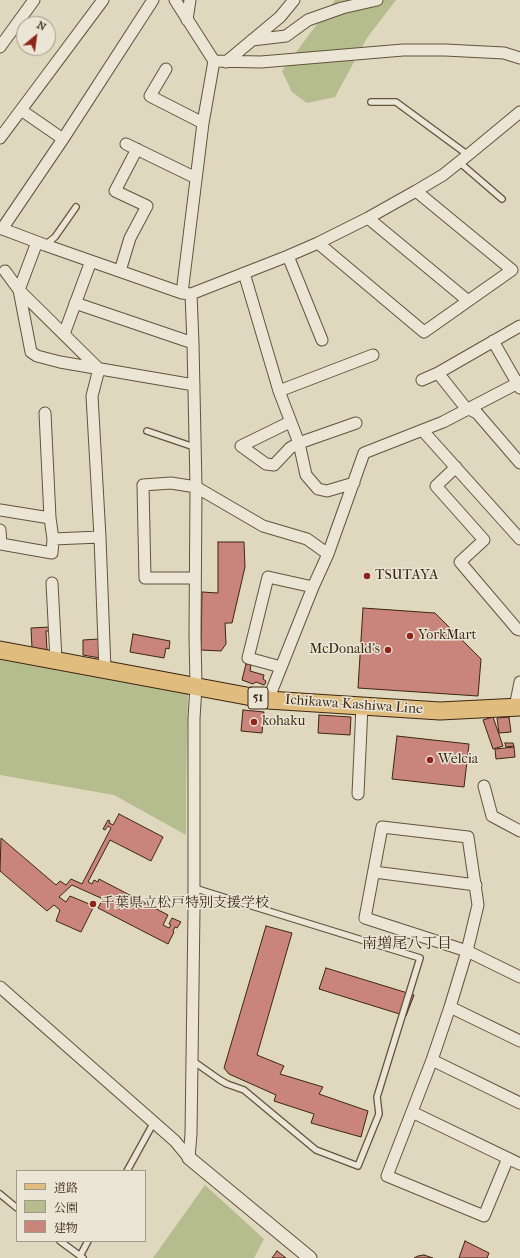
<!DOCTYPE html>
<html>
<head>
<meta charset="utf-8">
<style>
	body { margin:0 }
	#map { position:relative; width:520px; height:1258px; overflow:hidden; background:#dfd7be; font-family:"IM FELL French Canon","Noto Serif JP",serif }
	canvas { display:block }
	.legend { position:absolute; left:16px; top:1170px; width:130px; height:72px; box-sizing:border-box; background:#eae5d5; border:1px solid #a49987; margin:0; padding:5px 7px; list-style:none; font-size:12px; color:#3c2611 }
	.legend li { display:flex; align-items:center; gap:8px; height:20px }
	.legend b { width:20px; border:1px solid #a49987 }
	.north { position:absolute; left:16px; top:16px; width:40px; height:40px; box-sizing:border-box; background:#eae5d5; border:1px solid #a49987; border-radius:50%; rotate:29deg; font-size:11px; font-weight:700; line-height:16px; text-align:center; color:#3c2611 }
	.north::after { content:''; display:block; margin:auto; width:14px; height:18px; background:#8f2418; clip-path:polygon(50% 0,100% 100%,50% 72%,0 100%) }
</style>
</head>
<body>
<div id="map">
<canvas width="520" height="1258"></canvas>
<ul class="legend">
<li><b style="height:5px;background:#e0bc7f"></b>道路</li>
<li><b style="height:11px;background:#b5bd8f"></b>公園</li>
<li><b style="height:11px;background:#c9847c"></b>建物</li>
</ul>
<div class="north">N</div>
</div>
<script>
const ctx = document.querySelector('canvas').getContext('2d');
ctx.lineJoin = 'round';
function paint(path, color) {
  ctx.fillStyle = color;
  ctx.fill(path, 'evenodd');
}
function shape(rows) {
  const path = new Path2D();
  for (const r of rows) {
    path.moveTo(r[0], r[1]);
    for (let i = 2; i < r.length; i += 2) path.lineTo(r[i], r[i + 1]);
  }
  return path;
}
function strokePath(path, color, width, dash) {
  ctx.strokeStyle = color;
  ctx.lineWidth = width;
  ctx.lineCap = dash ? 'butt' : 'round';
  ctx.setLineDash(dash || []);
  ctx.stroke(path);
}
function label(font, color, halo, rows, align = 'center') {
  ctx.font = font + ' "IM FELL French Canon","Noto Serif JP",serif';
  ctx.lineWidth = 3;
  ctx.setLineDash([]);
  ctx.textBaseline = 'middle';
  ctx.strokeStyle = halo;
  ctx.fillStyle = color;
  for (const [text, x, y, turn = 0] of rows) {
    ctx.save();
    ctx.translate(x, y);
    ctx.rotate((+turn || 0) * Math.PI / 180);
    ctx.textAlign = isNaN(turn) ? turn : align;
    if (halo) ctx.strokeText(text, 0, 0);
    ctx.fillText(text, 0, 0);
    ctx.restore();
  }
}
const green = shape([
	[335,0,396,0,367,38,335,97,307,103,292,92,282,71],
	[0,656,188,691,186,789,186,835,114,795,0,775],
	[205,1185,264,1239,254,1258,153,1258]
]);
const building = shape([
	[218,542,244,542,245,567,232,623,225,623,226,644,221,651,201,650,202,592,218,593,218,542],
	[363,608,435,613,481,659,478,696,358,688,363,608],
	[50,627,50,631,46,631,47,651,32,648,31,628,50,627],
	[133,634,170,641,169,649,166,648,164,658,130,652,133,634],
	[99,639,100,658,83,655,83,640,99,639],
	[246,664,251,665,250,671,264,675,263,679,266,681,265,684,264,685,256,682,253,684,242,680,246,664],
	[243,710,264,712,262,733,241,731,243,710],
	[319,715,351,717,350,735,318,733,319,715],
	[493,717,503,746,493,749,483,720,493,717],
	[509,717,511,732,499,733,497,718,509,717],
	[397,736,469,744,464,787,392,779,397,736],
	[505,743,513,743,514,746,506,747,505,743],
	[514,747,515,757,496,759,495,749,514,747],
	[119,814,163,837,151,861,110,840,88,882,92,884,94,880,98,882,99,879,168,915,163,925,169,928,171,925,169,924,172,918,181,922,177,928,175,927,173,931,174,932,168,944,98,908,103,899,72,885,59,897,66,902,70,896,94,906,81,932,56,921,60,910,54,905,47,911,0,871,1,838,56,885,60,881,66,885,71,879,82,884,111,828,108,826,105,830,103,829,108,820,110,821,109,823,113,825,119,814],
	[266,926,292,933,257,1055,284,1066,280,1074,323,1087,319,1094,368,1111,361,1137,311,1123,314,1114,274,1101,276,1095,229,1074,224,1068,266,926],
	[326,968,414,995,406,1016,319,989,326,968],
	[465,1241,489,1253,487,1258,459,1258,465,1241],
	[277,1251,286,1258,272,1258,277,1251],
	[424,1255,433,1258,414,1258,418,1256,424,1255]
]);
const service = shape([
	[371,102,396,102,468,155],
	[459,162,502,199],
	[45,245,55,237,76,207],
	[147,431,194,447],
	[193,1061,220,1080,227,1084,244,1090,316,1150,358,1166,379,1114,377,1097,420,958,194,888],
	[127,1171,154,1122],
	[0,1194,17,1208],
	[60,1241,83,1258],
	[80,1256,88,1241]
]);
const minor = shape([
	[175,0,214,61,203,123,182,293],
	[187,20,190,0],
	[252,40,286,36,308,20,342,8,377,0],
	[0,47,34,0],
	[214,61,261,62,403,50,445,50,504,53,520,58],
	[226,62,280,17,294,0],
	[166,69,150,96,203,123],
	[21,110,63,139],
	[0,138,103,0],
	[126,144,196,178],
	[368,218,467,300],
	[0,228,45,245,182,293,191,294,288,256,318,243,368,218,416,191,443,175,468,155,520,112],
	[2,229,63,139,153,0],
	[37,242,19,290,31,352,37,356,60,362,194,385],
	[318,243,424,332,512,270,416,191],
	[288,256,322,340],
	[5,271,19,290,99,369,92,396,100,537,105,670],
	[120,271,130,238,147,206,115,191,137,149],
	[244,273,279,391,299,443,306,475,318,489,327,491,354,483],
	[75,303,193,343],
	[64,334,91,261],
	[493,341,520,388],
	[438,373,465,407,477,413,520,463],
	[422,380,438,373,520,326],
	[279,391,373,355],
	[290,422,241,446,266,464,274,465,290,448,299,443,356,423],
	[423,431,520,539],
	[456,467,436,486,484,540,460,562,517,629,520,630],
	[0,510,50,518],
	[0,530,1,544,52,553,53,539,50,518,45,413],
	[53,539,100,537],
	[195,578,145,578,143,485,171,483,196,487,263,526,307,539,328,554],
	[52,583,56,660],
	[281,667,248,658,268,577,313,587],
	[268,700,313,587,328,554,364,453,443,422,520,382],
	[515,707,520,682],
	[484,786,492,816,520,831],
	[358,794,362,706],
	[374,872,476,885],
	[0,987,175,1141,189,1158],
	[450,1007,520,1041],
	[432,1060,520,1103],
	[412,1112,520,1164],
	[189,1158,191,1134,192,1061,194,910,194,719,196,686,195,636,196,487,193,343,191,294],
	[508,1158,484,1216,387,1176,432,1060,450,1007,467,951,478,905,468,837,382,827,365,918,467,951,520,977]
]);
const tertiary = shape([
	[189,1158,310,1258]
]);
const primary = shape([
	[0,650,268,700,440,711,520,707]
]);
const markers = [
	[367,576,4,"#8f2418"],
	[410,636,4,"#8f2418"],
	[388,650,4,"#8f2418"],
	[254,722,4,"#8f2418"],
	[430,760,4,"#8f2418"],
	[93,904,4,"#8f2418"]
];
const shields = [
	[258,698,20]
];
const shieldNames = [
	["51",258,698]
];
const poiNames = [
	["TSUTAYA",375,576],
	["YorkMart",418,636],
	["McDonald's",380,650,"right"],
	["kohaku",262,722],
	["Welcia",438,760],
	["千葉県立松戸特別支援学校",101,904]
];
const streetNames = [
	["Ichikawa-Kashiwa Line",354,705,4]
];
const neighbourhoodNames = [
	["南増尾八丁目",407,944]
];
paint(green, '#b5bd8f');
paint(building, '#c9847c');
strokePath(building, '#3c2611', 1);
strokePath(service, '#65523c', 8);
strokePath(minor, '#65523c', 13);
strokePath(tertiary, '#65523c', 15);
strokePath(primary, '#3c2611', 19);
strokePath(service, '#eae5d5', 5.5);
strokePath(minor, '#eae5d5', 11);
strokePath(tertiary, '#eae5d5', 13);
strokePath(primary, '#e0bc7f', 17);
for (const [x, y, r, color] of markers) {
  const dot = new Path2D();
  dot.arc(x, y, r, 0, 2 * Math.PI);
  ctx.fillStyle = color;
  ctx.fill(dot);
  strokePath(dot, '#eae5d5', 1.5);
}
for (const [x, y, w] of shields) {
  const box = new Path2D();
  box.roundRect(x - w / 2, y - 11, w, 22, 3);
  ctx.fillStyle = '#eae5d5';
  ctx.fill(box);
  strokePath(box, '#3c2611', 1);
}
label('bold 13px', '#3c2611', null, shieldNames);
label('14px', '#3c2611', '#eae5d5', poiNames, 'left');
label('14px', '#3c2611', '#eae5d5', streetNames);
label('15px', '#3c2611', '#eae5d5', neighbourhoodNames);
</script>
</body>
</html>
